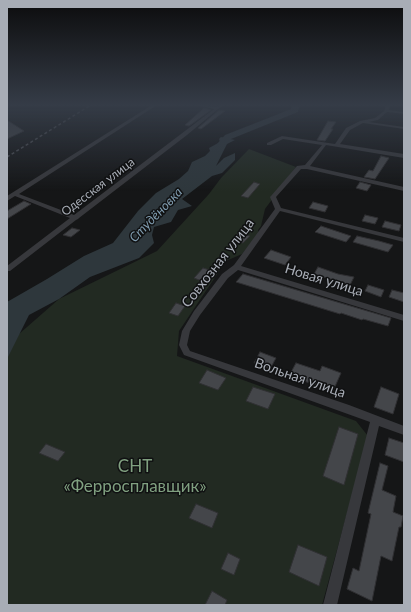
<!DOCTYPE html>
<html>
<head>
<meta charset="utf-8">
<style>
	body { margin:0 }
	#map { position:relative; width:411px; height:612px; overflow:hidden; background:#151617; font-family:Lato,sans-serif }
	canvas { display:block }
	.frame { position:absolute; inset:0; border:8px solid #a8adb6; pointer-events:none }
</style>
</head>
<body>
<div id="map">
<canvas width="411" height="612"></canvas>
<div class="frame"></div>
</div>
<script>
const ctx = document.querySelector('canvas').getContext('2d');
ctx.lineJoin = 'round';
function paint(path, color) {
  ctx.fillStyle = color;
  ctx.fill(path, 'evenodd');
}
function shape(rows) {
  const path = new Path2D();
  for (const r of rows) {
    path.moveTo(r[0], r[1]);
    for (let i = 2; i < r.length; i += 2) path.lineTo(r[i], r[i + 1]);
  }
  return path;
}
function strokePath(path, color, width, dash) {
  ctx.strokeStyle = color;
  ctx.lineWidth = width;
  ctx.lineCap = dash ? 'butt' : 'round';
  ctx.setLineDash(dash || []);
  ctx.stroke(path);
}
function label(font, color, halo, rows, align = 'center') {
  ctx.font = font + ' Lato,sans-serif';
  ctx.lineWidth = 3;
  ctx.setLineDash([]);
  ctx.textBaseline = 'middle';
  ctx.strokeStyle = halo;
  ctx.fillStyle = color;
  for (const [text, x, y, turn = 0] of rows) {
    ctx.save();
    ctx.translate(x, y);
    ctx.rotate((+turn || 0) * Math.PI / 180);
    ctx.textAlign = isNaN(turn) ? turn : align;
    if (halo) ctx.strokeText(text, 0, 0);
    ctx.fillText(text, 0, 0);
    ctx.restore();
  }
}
const green = shape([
	[249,149,296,167,265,209,261,226,258,230,259,233,242,254,226,261,179,331,177,356,356,421,368,436,322,605,7,605,7,356,19,334,59,299,157,251,209,194,221,178]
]);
const water = shape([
	[221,137,235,140,227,144,216,166,224,158,235,153,235,160,222,173,212,176,182,199,192,206,178,210,171,222,154,227,152,235,154,243,139,258,90,277,59,299,29,315,7,359,7,302,47,279,84,256,113,243,138,211,156,193,179,179,188,171,192,162,205,156,210,151,209,148,220,142,219,139]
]);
const river = shape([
	[292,105,300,105,298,112,231,139,218,154,212,154,210,152,225,135,291,109,292,105]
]);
const building = shape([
	[204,108,211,110,189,126,185,125,204,108],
	[219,110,225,111,201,129,198,128,219,110],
	[7,120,24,131,7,139,7,120],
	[328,121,336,122,331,129,333,129,325,141,317,140,328,121],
	[381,156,389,158,375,179,364,177,369,170,373,171,381,156],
	[254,182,260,184,248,198,241,196,254,182],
	[360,182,371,185,367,191,356,188,360,182],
	[24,201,31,204,7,219,7,211,24,201],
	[313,202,328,206,325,212,309,208,313,202],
	[365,215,378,218,375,224,362,221,365,215],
	[385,221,401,225,399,231,382,227,385,221],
	[321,226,351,236,346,242,315,232,321,226],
	[72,228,80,230,71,237,63,235,72,228],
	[238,233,239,233,250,236,243,243,232,240,238,233],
	[357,236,379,241,393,245,388,252,353,242,357,236],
	[271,250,291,257,285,265,264,258,271,250],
	[318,267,338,274,354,277,350,285,327,278,314,274,318,267],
	[203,268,213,271,204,282,194,278,203,268],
	[243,274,391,318,388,326,363,319,362,320,341,313,340,314,236,282,243,274],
	[368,285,384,290,381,297,365,291,368,285],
	[392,290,404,293,404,302,389,297,392,290],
	[176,303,185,306,178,316,169,313,176,303],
	[260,352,276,358,270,369,254,363,260,352],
	[296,363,320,371,322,366,341,373,333,391,289,376,296,363],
	[207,370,226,378,218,390,199,383,207,370],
	[253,387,275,394,268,409,246,401,253,387],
	[381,387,399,394,393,414,374,407,381,387],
	[339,427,358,434,344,485,323,476,339,427],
	[389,438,404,443,404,462,385,455,389,438],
	[46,444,65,452,58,461,39,453,46,444],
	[380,463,388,466,382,490,396,496,393,512,403,516,401,527,399,527,392,561,381,556,372,601,347,589,353,568,359,571,371,514,368,513,380,463],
	[196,504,218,513,212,528,189,518,196,504],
	[298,545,327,557,319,586,289,572,298,545],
	[228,553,240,559,234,575,221,569,228,553],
	[212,591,227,600,225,605,205,605,212,591]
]);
const minor = shape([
	[152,105,157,105,19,194,74,215,214,109,197,105,216,107,223,105,187,135,79,218,78,219,76,220,10,271,7,271,7,266,70,218,15,196,7,201,7,196,152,105],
	[386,105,390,105,389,110,404,112,404,114,387,112,378,120,369,122,404,127,404,129,363,123,350,130,340,144,404,154,404,158,326,145,310,166,404,187,404,191,307,169,301,169,276,197,281,208,404,238,404,242,280,211,241,266,404,315,404,321,238,270,228,278,200,315,190,331,187,345,190,351,349,405,404,426,404,435,379,426,337,605,323,605,370,422,184,355,179,345,182,331,194,311,222,274,234,265,275,209,270,197,271,196,297,166,305,165,322,145,283,139,271,145,267,145,267,143,282,136,335,144,346,128,360,121,375,118,384,111,386,105]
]);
const rail = shape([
	[7,157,91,105]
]);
const farStreetnames = [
	["Одесская улица",98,187,-37]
];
const farWaternames = [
	["Студёновка",156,215,-46]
];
const streetNames = [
	["Совхозная улица",218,263,-52],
	["Новая улица",324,280,17],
	["Вольная улица",300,378,19]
];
const nearParknames = [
	["СНТ",135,467],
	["«Ферросплавщик»",135,487]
];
paint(green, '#222a22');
paint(water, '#2e373c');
paint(river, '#2e373c');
paint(building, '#44464a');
strokePath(building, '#303033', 1);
paint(minor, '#37383c');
strokePath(rail, '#4e5055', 1.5, [3, 2.5]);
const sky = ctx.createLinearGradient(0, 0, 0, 191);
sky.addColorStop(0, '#0c0c0d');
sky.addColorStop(0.55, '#353c47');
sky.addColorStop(1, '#353c4700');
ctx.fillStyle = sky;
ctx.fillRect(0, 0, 411, 191);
label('12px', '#a8adb6', '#101112', farStreetnames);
label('italic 13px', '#819db0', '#101112', farWaternames);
label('14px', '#a8adb6', '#101112', streetNames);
label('17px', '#80a080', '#101112', nearParknames);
</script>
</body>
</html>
